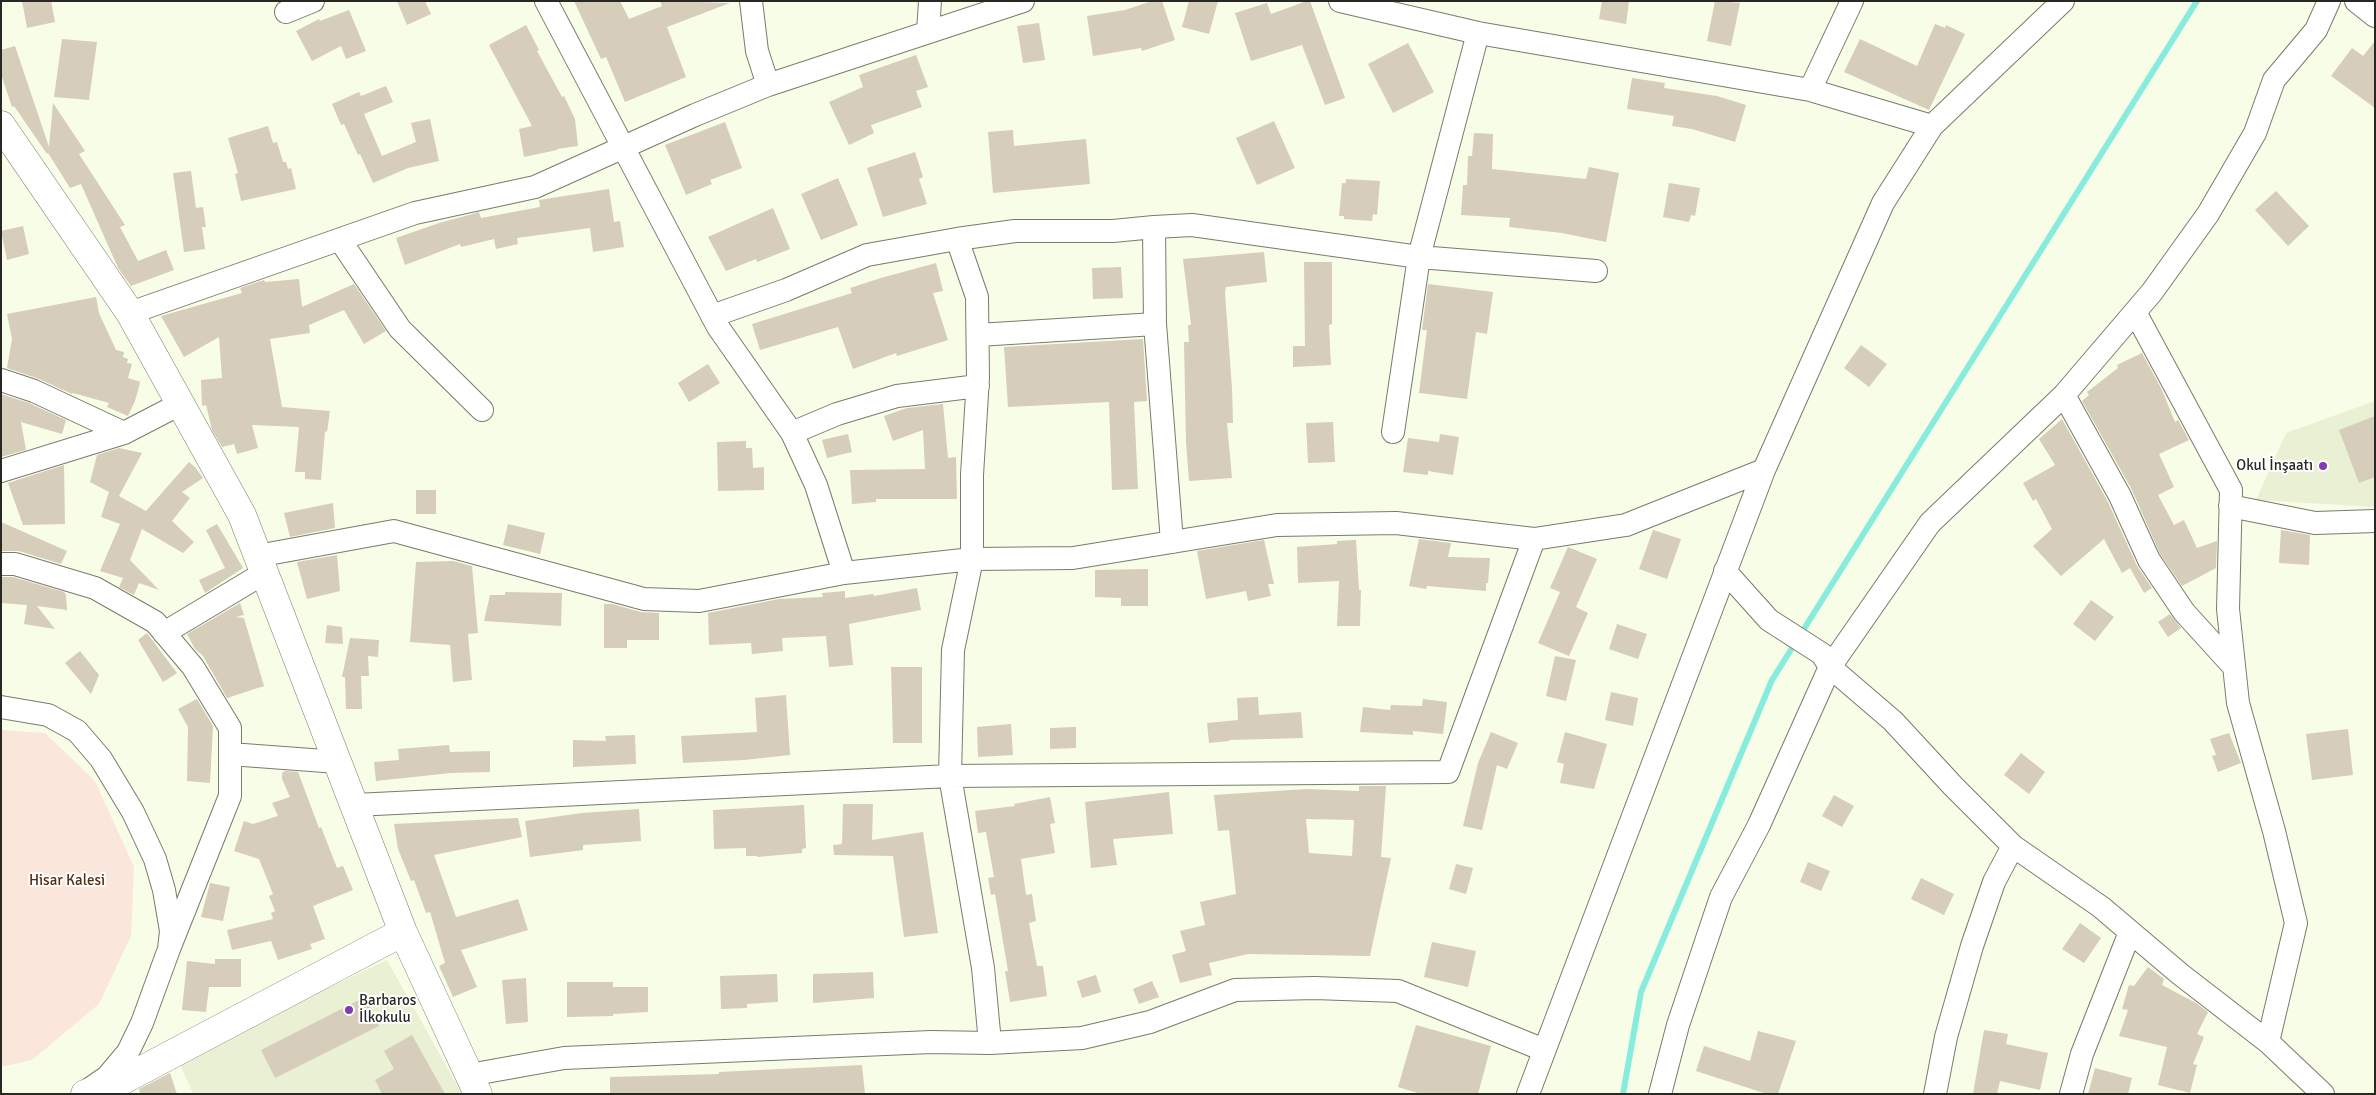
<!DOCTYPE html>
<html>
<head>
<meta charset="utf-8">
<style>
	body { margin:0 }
	#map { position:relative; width:2376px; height:1095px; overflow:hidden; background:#f8fde8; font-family:Signika,sans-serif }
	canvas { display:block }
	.frame { position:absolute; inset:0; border:2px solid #282922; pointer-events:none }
</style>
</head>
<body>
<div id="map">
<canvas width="2376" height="1095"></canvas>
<div class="frame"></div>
</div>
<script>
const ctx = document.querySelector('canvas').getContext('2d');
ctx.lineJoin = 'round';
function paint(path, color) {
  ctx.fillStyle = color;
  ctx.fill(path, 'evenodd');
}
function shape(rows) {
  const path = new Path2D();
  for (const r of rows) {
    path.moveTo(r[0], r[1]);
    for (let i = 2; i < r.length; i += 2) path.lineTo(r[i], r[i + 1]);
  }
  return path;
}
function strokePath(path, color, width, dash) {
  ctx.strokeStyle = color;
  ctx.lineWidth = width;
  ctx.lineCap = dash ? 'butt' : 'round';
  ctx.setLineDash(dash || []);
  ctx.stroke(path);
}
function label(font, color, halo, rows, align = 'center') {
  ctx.font = font + ' Signika,sans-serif';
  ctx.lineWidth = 4;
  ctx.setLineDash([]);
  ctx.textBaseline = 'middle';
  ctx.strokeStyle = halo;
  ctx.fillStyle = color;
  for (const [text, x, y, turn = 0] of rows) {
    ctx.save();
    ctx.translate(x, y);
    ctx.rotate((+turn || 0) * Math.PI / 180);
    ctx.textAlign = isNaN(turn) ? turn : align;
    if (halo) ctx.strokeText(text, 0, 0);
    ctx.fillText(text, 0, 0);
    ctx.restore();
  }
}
const built = shape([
	[2375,401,2375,507,2256,500,2286,433],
	[387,960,462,1094,193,1094,178,1060]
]);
const green = shape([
	[1,730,45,733,95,781,134,867,131,936,99,1004,32,1060,1,1067]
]);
const stream = shape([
	[1623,1094,1641,992,1772,680,2197,1]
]);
const building = shape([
	[22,1,51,1,55,22,27,28],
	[397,1,425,1,431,14,407,25],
	[574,1,620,1,629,19,662,6,660,1,730,3,667,27,686,77,625,102,606,57,601,59],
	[1152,1,1162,1,1175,40,1142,51,1141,48,1093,56,1087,16,1125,10],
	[1189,1,1218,1,1209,34,1182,27],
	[1307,1,1310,1,1345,98,1325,105,1302,45,1251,61,1235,13,1267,3,1271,14],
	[1602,1,1629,1,1626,24,1599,19],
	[1715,1,1740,3,1731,46,1707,41],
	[349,10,366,51,346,59,341,46,312,61,296,31,319,19,320,21],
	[1039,23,1045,60,1023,63,1017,26],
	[1935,24,1945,28,1946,25,1965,34,1929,110,1844,72,1860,39,1917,66],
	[526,25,539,50,537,51,562,97,564,96,575,119,578,146,557,149,557,150,524,157,519,129,532,126,489,45],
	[62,39,97,42,89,100,54,97],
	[2375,41,2375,108,2331,76,2352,48,2363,56],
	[1408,43,1434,92,1393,113,1368,64],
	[15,46,49,147,53,103,85,151,79,154,125,225,120,227,138,261,166,250,174,270,131,286,118,268,81,184,70,188,48,153,47,154,14,106,12,107,1,74,1,50],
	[916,55,928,87,916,91,922,107,871,125,874,133,849,145,829,102,863,87,859,75],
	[1632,78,1665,83,1664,88,1717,96,1746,105,1735,142,1692,129,1672,126,1674,116,1627,109],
	[386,86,393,102,364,114,382,156,416,142,411,123,430,119,439,161,408,168,373,183,360,154,358,155,344,124,341,125,332,104,359,92,361,96],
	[1274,121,1295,168,1257,185,1236,138],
	[725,122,742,168,710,180,712,184,686,195,665,145],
	[268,126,273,143,277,142,283,162,286,162,288,169,291,168,296,189,241,201,235,174,238,173,228,138],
	[1013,130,1014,146,1086,139,1090,184,993,193,988,132],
	[1474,133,1493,134,1492,169,1586,179,1589,167,1619,173,1606,242,1562,233,1509,227,1510,218,1461,215,1463,185,1467,185,1468,156,1472,156],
	[915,152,923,177,919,179,927,204,883,217,867,168],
	[191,171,196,208,203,207,206,227,202,227,205,249,184,252,173,173],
	[838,178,858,225,821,240,801,194],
	[1346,179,1380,181,1377,215,1373,214,1372,221,1344,219,1344,216,1339,216,1342,183,1346,183],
	[1669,183,1700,188,1695,216,1691,215,1689,222,1663,217],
	[609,189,614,222,620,221,624,247,593,252,590,228,517,238,518,244,496,249,494,239,461,247,460,244,405,265,396,238,439,223,469,215,479,212,481,218,540,207,539,200],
	[2276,191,2309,226,2288,246,2255,210],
	[773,208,790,249,757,262,756,259,726,271,708,237],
	[23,226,29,254,7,260,1,231],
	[1264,252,1267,282,1226,287,1225,293,1232,388,1233,423,1227,423,1232,478,1189,481,1186,442,1184,342,1189,342,1188,325,1191,325,1183,259],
	[1304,262,1332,262,1332,324,1329,325,1331,365,1293,367,1293,346,1305,346],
	[936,263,943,291,933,293,948,340,897,356,896,353,853,369,838,327,760,350,752,324,852,293,850,288,881,278],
	[1121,267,1123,298,1093,299,1092,268],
	[299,279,302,307,354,284,386,331,364,344,344,310,309,325,310,333,270,339,282,407,330,411,327,432,325,431,321,480,305,479,305,472,295,472,299,427,252,425,258,448,237,454,234,444,222,447,212,430,206,405,202,406,201,380,222,378,219,337,184,357,161,316,242,293,240,288,264,280,265,282],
	[1428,284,1493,292,1487,334,1476,332,1467,399,1419,393,1427,330,1422,330],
	[96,297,99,313,116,350,124,352,123,357,128,359,127,363,132,364,128,378,141,382,138,383,140,383,135,401,128,416,107,407,109,403,73,393,72,394,39,379,7,368,12,339,7,314],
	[1143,339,1147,401,1134,402,1138,489,1112,490,1109,402,1008,407,1004,347],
	[1861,345,1887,364,1869,387,1844,368],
	[2142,353,2162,390,2175,422,2178,420,2189,440,2159,454,2174,487,2158,495,2174,525,2184,520,2197,548,2217,541,2216,568,2182,586,2160,554,2132,490,2082,401,2089,395,2087,392,2118,368,2117,365],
	[708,364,720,383,689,402,678,383],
	[1,394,29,403,66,420,62,434,21,422,26,450,1,457],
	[943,404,948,458,956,457,957,499,876,499,876,502,852,504,850,470,925,469,923,430,893,441,884,416,907,408],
	[2375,416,2375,477,2359,483,2339,430],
	[2062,419,2108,502,2137,566,2152,588,2144,593,2130,568,2122,573,2104,539,2061,576,2033,546,2052,529,2036,499,2033,501,2023,483,2055,465,2039,439],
	[1333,422,1335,462,1308,463,1306,423],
	[848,434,852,452,827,458,822,440],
	[1440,434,1459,437,1453,475,1428,471,1428,475,1403,472,1408,438,1439,442],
	[746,441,746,448,752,448,753,468,764,467,764,490,718,491,717,442],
	[119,448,142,453,119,496,146,511,189,462,195,467,203,478,182,492,190,498,172,521,194,542,183,553,142,529,130,560,159,590,139,583,134,595,119,587,123,578,100,571,120,524,101,517,109,492,90,482,97,455],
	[64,465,65,524,23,525,8,483],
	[416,490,436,490,436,514,416,514],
	[333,503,335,528,290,537,284,513],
	[1,522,67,551,61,564,19,551,1,551],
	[217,524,243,568,205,593,199,580,225,568,206,530],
	[508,524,545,533,540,554,503,545],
	[1653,530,1681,539,1667,579,1639,569],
	[2281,530,2310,535,2309,565,2279,563],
	[1419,539,1451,543,1448,557,1490,558,1488,583,1486,583,1486,591,1427,586,1426,589,1409,586],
	[1264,540,1274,584,1268,584,1271,596,1248,601,1246,591,1206,599,1197,551],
	[1356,540,1359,590,1361,590,1360,626,1337,626,1339,581,1298,583,1297,547,1337,544,1337,541],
	[1568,547,1597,559,1576,607,1588,613,1569,656,1538,643,1560,592,1550,588],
	[337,555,340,591,307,599,297,562],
	[453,561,472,566,478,633,468,634,472,680,453,682,450,645,410,642,416,562],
	[1148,569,1148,606,1121,606,1121,598,1095,597,1095,570],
	[1,577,13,577,64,592,66,595,67,610,37,606,55,629,24,624,27,605,1,603],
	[917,588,921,610,849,624,853,665,829,667,826,636,782,638,783,651,752,654,751,643,709,645,708,613,779,599,823,597,822,593,845,591,845,598,873,594,874,596],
	[505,592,562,593,561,626,484,621,490,595,505,595],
	[2091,600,2114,617,2095,641,2073,624],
	[240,603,244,615,236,617,244,618,264,686,227,698,203,656,195,649,187,634],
	[604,604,612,604,641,612,659,613,659,640,627,640,627,648,604,648],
	[2170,614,2181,628,2168,637,2158,622],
	[1617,624,1647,634,1638,659,1609,649],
	[327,625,342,627,343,644,325,643],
	[147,633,177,673,163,682,138,640],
	[350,638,379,640,378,657,368,656,369,676,361,676,362,709,346,709,345,677,342,677],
	[80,651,99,675,91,694,65,663],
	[1555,656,1576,660,1566,701,1546,696],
	[891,667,922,667,922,743,893,743],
	[1611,692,1638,698,1633,726,1605,720],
	[786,695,790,755,744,760,683,763,681,736,757,732,755,698],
	[1258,697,1259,715,1301,712,1303,738,1229,740,1229,741,1209,743,1207,723,1238,720,1237,698],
	[197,699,213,726,210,783,187,781,188,727,178,709],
	[1423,699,1447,702,1443,734,1413,731,1413,735,1360,732,1363,707,1390,710,1391,705,1422,706],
	[1011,724,1013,755,978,757,977,727],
	[1076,727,1076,748,1050,749,1050,728],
	[2348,729,2353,775,2312,780,2306,734],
	[1491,732,1518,743,1507,769,1497,765,1482,830,1463,826,1478,763],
	[1565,732,1607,744,1594,789,1560,783,1564,764,1557,762],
	[2229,733,2241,763,2218,772,2212,756,2216,755,2210,739],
	[635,735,636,764,573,767,573,740,606,741,605,736],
	[449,745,450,752,490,751,490,772,451,773,376,781,374,762,399,760,398,749],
	[2021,753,2045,772,2029,794,2004,775],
	[285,771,298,772,319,828,321,827,337,868,343,866,353,890,313,906,325,939,310,944,312,949,278,960,271,941,232,950,227,930,273,919,271,913,275,911,269,896,273,894,259,859,234,851,244,821,253,824,278,816,272,803,290,797,282,779,282,773],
	[1359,786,1386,786,1381,857,1391,858,1370,956,1248,954,1209,963,1212,975,1180,983,1172,955,1186,951,1180,931,1205,925,1200,902,1236,894,1229,830,1218,831,1214,795,1307,789,1359,791],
	[1306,819,1354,820,1352,856,1309,853],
	[1169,792,1173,834,1113,839,1117,865,1091,868,1085,802],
	[1834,795,1854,806,1842,827,1822,816],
	[1050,797,1055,823,1050,824,1055,853,1021,859,1026,895,1032,894,1036,921,1029,923,1037,966,1043,966,1047,996,1010,1002,1005,971,1008,971,995,894,991,895,988,878,994,877,986,832,978,833,975,811,1015,806,1014,804],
	[843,804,873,804,872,840,923,832,938,933,904,937,893,856,834,855,833,845,842,844],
	[804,805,806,848,802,849,802,853,757,857,757,856,746,856,746,848,714,849,713,810],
	[639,809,641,841,583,845,583,850,530,857,525,821,582,813],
	[518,818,522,837,434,855,456,917,518,899,528,930,461,950,477,987,453,997,439,966,445,963,430,912,426,913,414,880,411,881,398,849,394,824],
	[1808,862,1830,871,1821,891,1800,882],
	[1456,864,1473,868,1466,894,1449,889],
	[1921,878,1954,894,1944,915,1911,899],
	[210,883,230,887,223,921,201,917],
	[2080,923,2101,938,2084,963,2062,949],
	[1432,942,1476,951,1468,987,1424,977],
	[215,959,241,959,241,987,209,987,206,1012,182,1010,187,961,215,964],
	[2148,967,2164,979,2162,985,2196,1003,2208,1012,2197,1034,2204,1037,2193,1064,2197,1065,2190,1093,2158,1085,2167,1047,2119,1036,2128,1010,2122,1009,2129,985,2134,986],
	[873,972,874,998,813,1003,813,974],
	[777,974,778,1002,747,1004,747,1008,721,1009,720,976],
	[1096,975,1101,992,1082,998,1077,981],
	[526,978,528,1022,506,1024,502,980],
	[1152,981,1159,997,1139,1004,1133,989],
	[567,982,613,982,613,987,648,987,648,1012,613,1014,613,1016,567,1017],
	[365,997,379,1026,275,1078,261,1050],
	[1416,1025,1491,1046,1478,1094,1421,1094,1398,1087],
	[1984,1030,2008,1034,2006,1044,2048,1053,2040,1090,2000,1081,1997,1094,1973,1094],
	[1758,1031,1796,1041,1778,1094,1767,1094,1696,1071,1704,1046,1750,1061],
	[412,1035,445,1094,382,1094,375,1080,394,1069,384,1051],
	[862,1065,865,1094,610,1094,610,1077,719,1074,719,1072],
	[2095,1068,2132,1078,2128,1094,2088,1094],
	[170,1073,177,1094,140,1094,139,1089]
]);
const minor = shape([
	[546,1,718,327,792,433,816,485,844,573],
	[751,1,757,51,768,85],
	[1340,1,1478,33,1810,90,1932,126],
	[2356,1,2375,16],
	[286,12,313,1],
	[928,32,930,1],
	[1810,90,1852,1],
	[957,239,977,297,978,378,972,475,972,559,953,650,950,776,983,968,990,1043],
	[340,240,400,329,482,410],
	[2135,312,2231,490,2228,609,2238,703,2274,831,2296,923,2268,1042],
	[130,313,415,213,535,187,695,115,768,85,1023,1],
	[712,316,786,290,867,255,957,239,1015,231,1113,231,1154,227],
	[978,335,1155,324],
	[1,380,34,391,124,433],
	[2064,395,2120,496,2149,560,2184,612,2234,667],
	[1393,432,1419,257,1478,33],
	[792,433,837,414,897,396,978,386],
	[1,471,124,433,180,404],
	[2230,506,2315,523,2375,521],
	[1172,542,1155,324,1154,227,1192,225,1419,257,1596,271],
	[257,556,394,531,644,599,699,601,844,573,972,559,1073,558,1277,525,1396,523,1534,539,1626,525,1764,470],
	[1,564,15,564,95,588,155,622,193,667,230,728,230,796,169,949],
	[1725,571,1769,620,1822,654,1830,667,1893,721,1953,786,2013,846,2101,907,2180,974,2268,1042,2323,1094],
	[164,633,264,573],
	[1,707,48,715,77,731,101,759,133,812,155,859,164,890,171,931,169,949,142,1023,128,1052,107,1077,91,1088],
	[230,754,338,762],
	[355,805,950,776,1448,772,1534,539],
	[469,1075,564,1058,931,1042,990,1043,1082,1038,1150,1022,1235,990,1315,988,1398,991,1544,1050],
	[1528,1094,1764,470,1883,203,1932,126,2063,1],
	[1660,1094,1678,1025,1721,897,1759,825,1830,667,1930,523,2064,395,2152,292,2208,214,2255,133,2274,80,2316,30,2329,1],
	[1935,1094,1946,1037,1972,946,1994,882,2013,846],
	[2071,1094,2082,1054,2130,932]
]);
const tertiary = shape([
	[1,125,130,313,242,515,403,932,478,1094],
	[85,1094,123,1080,403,932]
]);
const markers = [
	[2323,466,5,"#823caf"],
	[349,1010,5,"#823caf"]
];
const poiNames = [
	["Okul İnşaatı",2313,466],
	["Barbaros",359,1001,"left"],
	["İlkokulu",359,1018,"left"]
];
const parkNames = [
	["Hisar Kalesi",67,881]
];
paint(built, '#eaf0d4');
paint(green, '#fbe6db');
strokePath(stream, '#87ecde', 6);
paint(building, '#d6cdba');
strokePath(minor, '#787c6a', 24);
strokePath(tertiary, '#787c6a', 29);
strokePath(minor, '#fff', 22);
strokePath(tertiary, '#fff', 28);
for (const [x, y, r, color] of markers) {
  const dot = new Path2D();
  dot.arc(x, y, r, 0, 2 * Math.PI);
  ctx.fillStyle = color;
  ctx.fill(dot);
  strokePath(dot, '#fff', 2);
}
label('15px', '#282922', '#fff', poiNames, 'right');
label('15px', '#572b0e', '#fff', parkNames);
</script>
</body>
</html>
